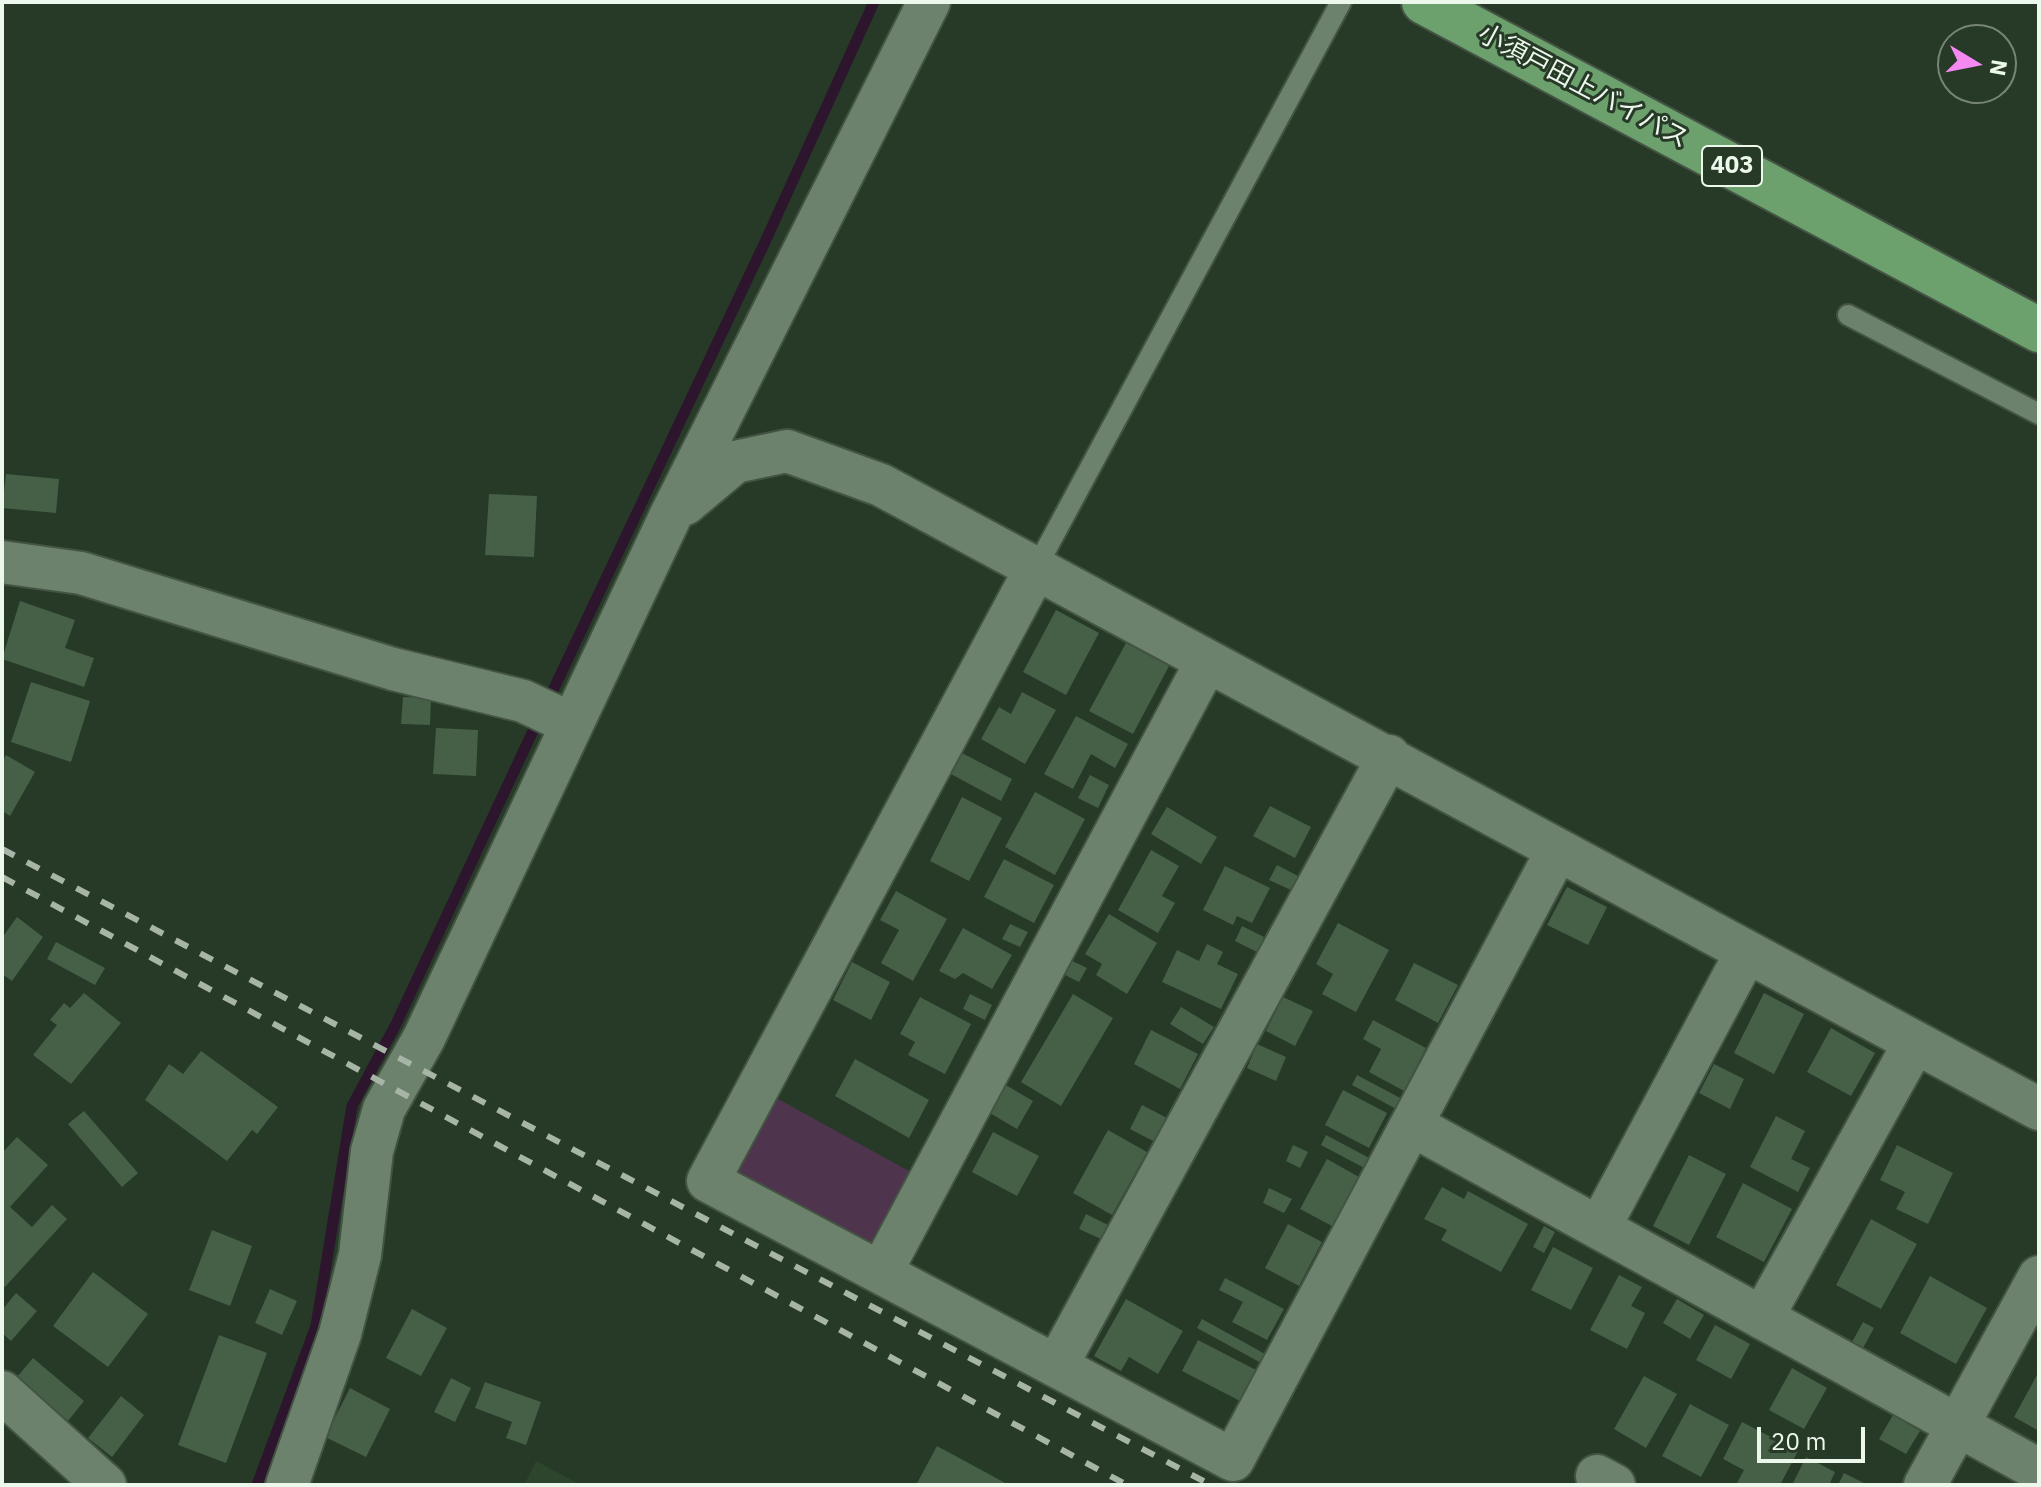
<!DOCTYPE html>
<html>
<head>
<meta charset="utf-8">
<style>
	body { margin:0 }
	#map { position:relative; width:2041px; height:1487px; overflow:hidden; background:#273927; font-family:"IBM Plex Sans",sans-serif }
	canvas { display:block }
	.frame { position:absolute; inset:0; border:4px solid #ecf8ec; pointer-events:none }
	.north { position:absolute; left:1937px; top:24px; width:80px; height:80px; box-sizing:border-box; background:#273927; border:2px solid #768576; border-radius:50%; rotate:100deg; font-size:22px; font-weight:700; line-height:32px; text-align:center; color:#ecf8ec }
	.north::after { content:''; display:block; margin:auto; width:28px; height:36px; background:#f389f1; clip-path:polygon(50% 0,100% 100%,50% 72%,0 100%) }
	.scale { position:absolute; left:1757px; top:1427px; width:108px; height:36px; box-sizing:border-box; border:4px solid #ecf8ec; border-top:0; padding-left:10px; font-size:24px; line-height:28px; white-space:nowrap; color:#ecf8ec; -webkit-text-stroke:6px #273927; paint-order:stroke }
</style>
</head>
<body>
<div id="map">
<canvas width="2041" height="1487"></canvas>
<div class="frame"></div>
<div class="north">N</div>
<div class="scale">20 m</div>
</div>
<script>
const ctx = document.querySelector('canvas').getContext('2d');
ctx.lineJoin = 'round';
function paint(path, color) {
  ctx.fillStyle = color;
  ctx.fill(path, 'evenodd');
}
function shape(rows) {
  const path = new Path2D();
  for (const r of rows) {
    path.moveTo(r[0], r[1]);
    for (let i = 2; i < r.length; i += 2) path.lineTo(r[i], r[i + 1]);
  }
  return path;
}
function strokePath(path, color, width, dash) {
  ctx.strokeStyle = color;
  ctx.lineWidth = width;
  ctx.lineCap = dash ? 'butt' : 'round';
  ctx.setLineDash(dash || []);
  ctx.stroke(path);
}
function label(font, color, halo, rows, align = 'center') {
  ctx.font = font + ' "IBM Plex Sans","Noto Sans JP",sans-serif';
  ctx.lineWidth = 6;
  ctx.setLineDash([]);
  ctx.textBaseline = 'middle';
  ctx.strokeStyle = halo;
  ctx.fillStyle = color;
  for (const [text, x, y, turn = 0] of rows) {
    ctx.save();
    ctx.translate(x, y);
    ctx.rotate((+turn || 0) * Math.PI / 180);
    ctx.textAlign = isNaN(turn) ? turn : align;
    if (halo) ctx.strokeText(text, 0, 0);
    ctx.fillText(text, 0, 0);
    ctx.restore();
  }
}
const built = shape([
	[536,1461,581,1485,524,1485]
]);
const green = shape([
	[758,1088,929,1182,881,1272,708,1181]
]);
const stream = shape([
	[547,703,765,242,874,2],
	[257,1485,316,1326,352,1106,396,1024,539,718]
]);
const building = shape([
	[6,474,59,479,56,513,2,508],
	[489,494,537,496,534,557,485,555],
	[20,601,75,620,65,648,94,658,84,687,2,659],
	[1056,610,1099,633,1066,695,1023,672],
	[1126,643,1169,666,1133,734,1089,711],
	[31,682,90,701,71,762,11,742],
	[1022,692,1056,710,1025,764,981,739,999,707,1011,714],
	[403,697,431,698,430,725,401,724],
	[1076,716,1128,744,1115,768,1091,754,1073,789,1044,774],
	[436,728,478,730,476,776,433,774],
	[960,752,1012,779,1001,801,949,773],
	[6,755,35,772,10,816,2,811,2,762],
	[1090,775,1109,785,1098,808,1078,798],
	[1035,792,1085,819,1055,875,1005,847],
	[962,797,1002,818,969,881,930,861],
	[1270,806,1311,827,1295,858,1253,836],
	[1167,807,1217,837,1201,864,1151,834],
	[1151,850,1179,866,1162,896,1175,903,1158,933,1118,910],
	[1004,859,1054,885,1034,923,984,897],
	[1277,865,1298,876,1291,890,1269,880],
	[1225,866,1270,888,1252,923,1237,916,1233,925,1203,910],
	[1567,887,1607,907,1588,945,1547,925],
	[896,891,947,919,913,981,881,963,899,930,880,920],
	[1109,914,1157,943,1127,994,1096,975,1102,964,1085,954],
	[17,917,43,937,12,981,2,974,2,938],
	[1338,923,1389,950,1356,1012,1322,994,1333,974,1316,964],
	[1010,924,1028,932,1020,947,1002,939],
	[1242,926,1264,937,1257,952,1235,941],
	[963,928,1012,955,992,989,963,973,955,979,939,971],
	[56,942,105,968,95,985,47,959],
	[1207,944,1223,952,1217,964,1238,974,1221,1009,1162,982,1177,950,1199,961],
	[1064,957,1087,968,1079,982,1057,971],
	[852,962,890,982,871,1020,833,1000],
	[1414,963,1458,985,1438,1023,1395,1000],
	[84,993,121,1023,71,1084,33,1055,57,1025,50,1020,64,1003,70,1008],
	[1764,993,1804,1014,1774,1074,1734,1053],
	[970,994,992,1005,985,1020,963,1009],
	[1073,994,1113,1018,1061,1106,1021,1082],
	[920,997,971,1024,945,1074,908,1055,915,1042,900,1034],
	[1283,997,1313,1011,1295,1046,1266,1031],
	[1181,1007,1214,1027,1203,1044,1170,1024],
	[1373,1020,1426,1048,1404,1091,1369,1072,1381,1049,1363,1039],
	[1831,1028,1875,1053,1851,1096,1807,1072],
	[1151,1030,1198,1054,1180,1089,1134,1064],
	[1257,1044,1286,1057,1276,1081,1247,1068],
	[201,1051,278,1107,257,1134,252,1130,227,1161,145,1100,169,1064,183,1074],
	[855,1059,929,1100,909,1138,835,1096],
	[1714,1064,1744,1079,1730,1109,1699,1093],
	[1357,1075,1404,1100,1398,1110,1352,1085],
	[1004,1084,1033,1101,1017,1129,988,1112],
	[1343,1090,1387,1113,1369,1148,1325,1125],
	[1142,1105,1167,1118,1155,1142,1130,1129],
	[84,1111,138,1173,122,1187,68,1124],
	[1776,1116,1805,1131,1791,1159,1810,1168,1798,1192,1750,1167],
	[1108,1130,1147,1152,1112,1215,1073,1193],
	[993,1132,1039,1156,1017,1196,972,1172],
	[1326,1135,1373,1160,1368,1170,1321,1145],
	[17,1137,48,1165,10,1207,32,1227,52,1205,67,1219,5,1287,2,1284,2,1153],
	[1293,1145,1308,1152,1300,1168,1286,1161],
	[1897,1145,1953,1173,1928,1224,1896,1209,1905,1192,1880,1180],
	[1689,1155,1726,1174,1689,1245,1653,1226],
	[1327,1159,1359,1177,1332,1226,1300,1209],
	[1743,1183,1792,1209,1764,1262,1716,1237],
	[1442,1187,1464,1199,1468,1191,1528,1224,1501,1272,1441,1240,1447,1230,1424,1219],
	[1269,1188,1292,1199,1284,1213,1263,1203],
	[1086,1214,1108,1225,1101,1239,1079,1229],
	[1871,1219,1917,1244,1881,1309,1836,1285],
	[1288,1224,1322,1242,1299,1286,1265,1268],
	[1544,1226,1555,1232,1544,1253,1533,1247],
	[212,1230,252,1246,230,1306,189,1290],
	[1553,1247,1593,1268,1571,1310,1531,1290],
	[93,1272,148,1314,108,1367,53,1326],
	[1619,1275,1642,1287,1631,1306,1645,1313,1627,1349,1590,1330],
	[1930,1276,1987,1308,1956,1364,1900,1333],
	[1225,1278,1284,1309,1267,1340,1232,1322,1243,1302,1219,1290],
	[270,1289,297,1301,282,1335,255,1323],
	[16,1293,37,1311,11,1341,2,1333,2,1310],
	[1126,1299,1183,1331,1158,1374,1129,1357,1121,1371,1094,1356],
	[1677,1299,1704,1315,1690,1339,1663,1323],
	[412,1309,447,1328,421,1376,386,1358],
	[1202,1319,1267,1355,1263,1364,1197,1328],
	[1863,1322,1874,1328,1863,1348,1852,1342],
	[1715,1325,1750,1344,1731,1379,1696,1360],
	[219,1335,267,1353,226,1463,178,1445],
	[1198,1340,1256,1370,1240,1401,1182,1371],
	[33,1358,84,1401,68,1421,17,1377],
	[1792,1368,1827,1388,1804,1429,1769,1410],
	[2037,1375,2039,1376,2039,1431,2014,1417],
	[1644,1376,1677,1394,1646,1448,1614,1429],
	[451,1378,471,1388,455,1422,434,1412],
	[485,1382,541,1402,526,1445,506,1438,512,1422,475,1408],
	[350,1388,390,1409,366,1457,325,1437],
	[121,1396,144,1415,112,1457,88,1438],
	[1690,1404,1729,1425,1701,1477,1662,1456],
	[1893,1415,1920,1431,1906,1454,1879,1439],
	[1742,1422,1798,1451,1780,1485,1736,1485,1744,1470,1723,1459],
	[937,1446,1009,1485,916,1485],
	[1806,1457,1835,1472,1829,1485,1792,1485],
	[1844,1473,1868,1485,1838,1485]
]);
const lane = shape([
	[1848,315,2039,414],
	[1035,570,1341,2]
]);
const street = shape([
	[685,504,735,462,787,451,881,485,2039,1109],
	[2,562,81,573,393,669,523,701,572,724],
	[1035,570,708,1181,1233,1460,1557,851],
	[1412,1125,2039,1470],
	[1599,1228,1746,953],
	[881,1272,1207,661],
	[1762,1318,1915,1042],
	[1057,1365,1389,756],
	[2,1392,105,1485],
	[1597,1476,1614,1485],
	[287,1485,340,1334,360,1255,372,1151,384,1109,424,1038,671,515,929,2],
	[1925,1485,2039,1277]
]);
const highway = shape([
	[1424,2,2039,330]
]);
const rail = shape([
	[2,849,1211,1485],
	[2,877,1127,1485]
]);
const shields = [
	[1732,166,60]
];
const shieldNames = [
	["403",1732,166]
];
const streetNames = [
	["小須戸田上バイパス",1583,87,28]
];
paint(built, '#2d452d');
paint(green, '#4e354d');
strokePath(stream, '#2d162d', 11);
paint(building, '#456046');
strokePath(lane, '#445444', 24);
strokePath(street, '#445444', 46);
strokePath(highway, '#445444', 48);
strokePath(lane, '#6d826d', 20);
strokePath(street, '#6d826d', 42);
strokePath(highway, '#6ca06d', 44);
strokePath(rail, '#a7b5a7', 6, [14, 14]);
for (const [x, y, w] of shields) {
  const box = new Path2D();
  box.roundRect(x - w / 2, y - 20, w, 40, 6);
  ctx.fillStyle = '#273927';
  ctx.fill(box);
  strokePath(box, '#ecf8ec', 2);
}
label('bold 24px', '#ecf8ec', null, shieldNames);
label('26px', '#ecf8ec', '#273927', streetNames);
</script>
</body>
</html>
